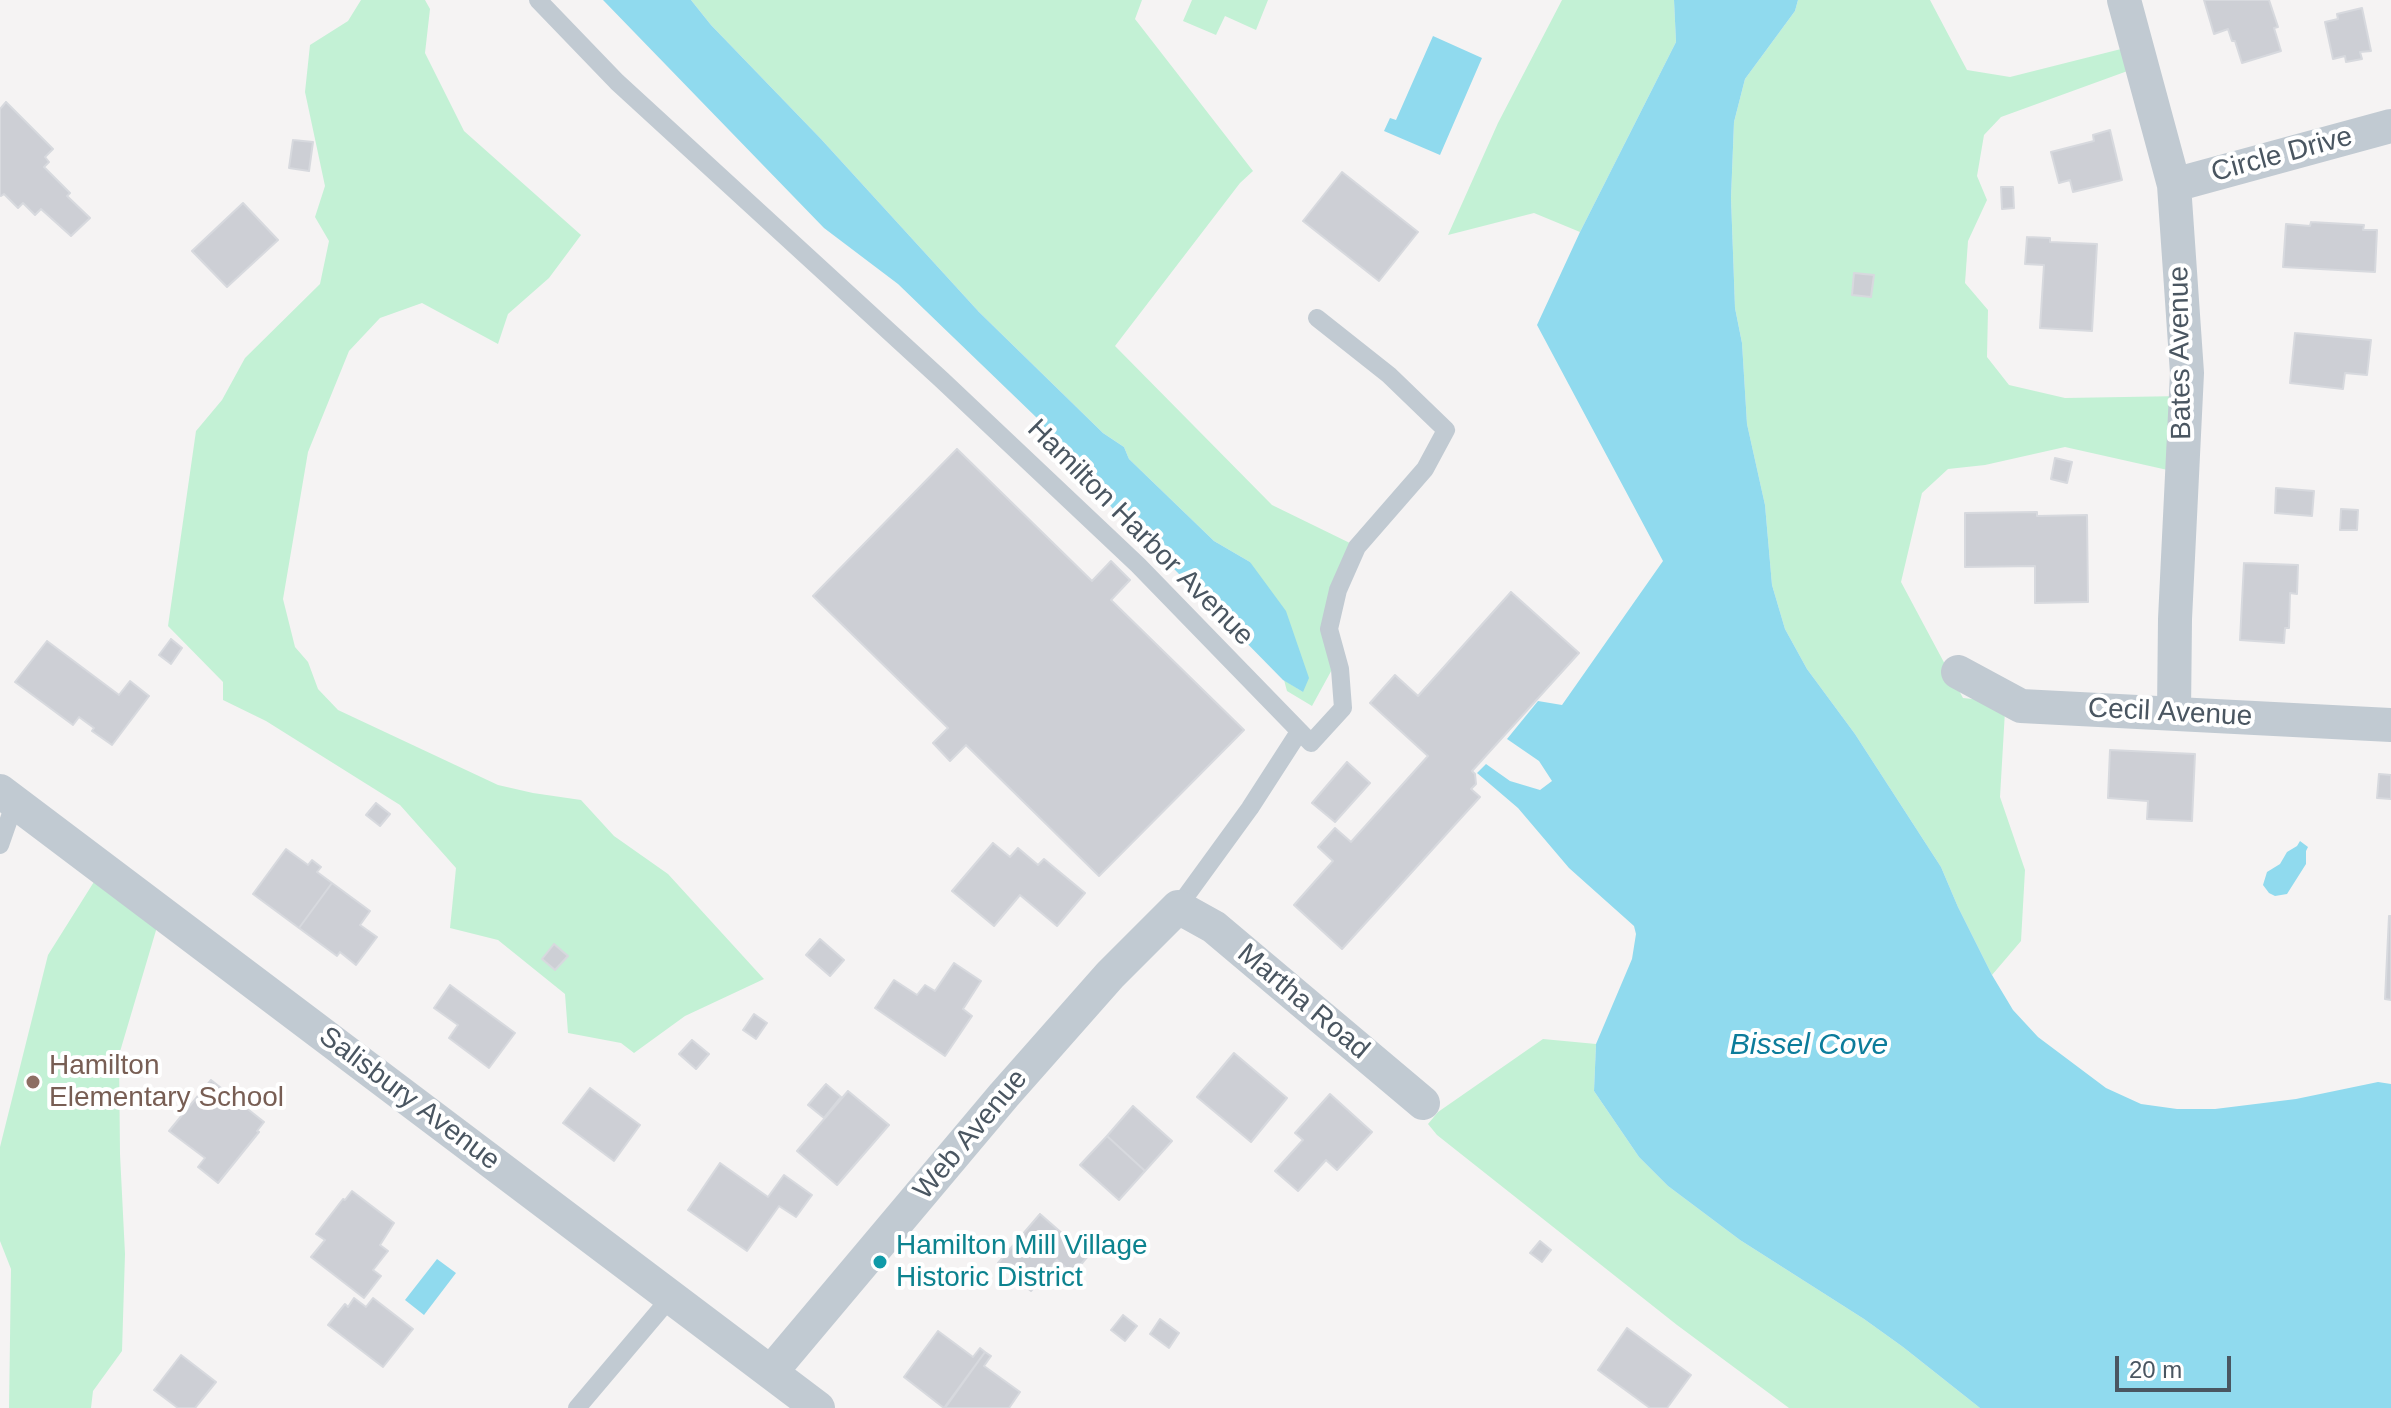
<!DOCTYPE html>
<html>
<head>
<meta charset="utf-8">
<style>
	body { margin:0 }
	#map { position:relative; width:2391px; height:1408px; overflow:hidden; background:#f5f3f3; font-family:Helvetica,sans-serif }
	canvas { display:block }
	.scale { position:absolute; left:2115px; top:1356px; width:116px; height:36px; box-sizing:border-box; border:4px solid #4a5661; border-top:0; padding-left:10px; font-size:24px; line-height:28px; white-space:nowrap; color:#4a5661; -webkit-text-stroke:6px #fff; paint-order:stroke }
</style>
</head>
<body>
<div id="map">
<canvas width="2391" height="1408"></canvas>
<div class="scale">20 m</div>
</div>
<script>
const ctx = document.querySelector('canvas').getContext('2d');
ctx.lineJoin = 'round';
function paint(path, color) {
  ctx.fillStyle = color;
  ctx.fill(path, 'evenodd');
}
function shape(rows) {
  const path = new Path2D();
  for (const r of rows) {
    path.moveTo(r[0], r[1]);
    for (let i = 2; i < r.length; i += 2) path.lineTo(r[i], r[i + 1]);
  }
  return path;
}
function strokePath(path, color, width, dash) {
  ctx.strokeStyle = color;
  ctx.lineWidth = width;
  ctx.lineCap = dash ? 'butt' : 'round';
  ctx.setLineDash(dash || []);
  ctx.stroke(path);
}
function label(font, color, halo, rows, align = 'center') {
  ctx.font = font + ' Helvetica,sans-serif';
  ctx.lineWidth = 8;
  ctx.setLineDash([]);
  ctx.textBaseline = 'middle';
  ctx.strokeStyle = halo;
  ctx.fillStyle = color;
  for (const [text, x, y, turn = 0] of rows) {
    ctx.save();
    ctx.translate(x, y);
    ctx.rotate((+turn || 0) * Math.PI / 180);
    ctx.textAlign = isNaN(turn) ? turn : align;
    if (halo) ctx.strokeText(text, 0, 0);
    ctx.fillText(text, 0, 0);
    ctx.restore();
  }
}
const green = shape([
	[361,0,425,0,430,9,425,53,464,131,581,235,549,278,508,314,498,344,422,303,380,318,349,351,308,452,283,599,295,647,308,662,318,689,338,710,498,785,533,793,581,800,614,836,668,874,763,978,764,979,685,1016,634,1053,621,1043,568,1033,565,994,498,940,450,928,456,868,400,805,266,721,223,700,223,682,168,626,196,431,222,400,245,358,320,284,329,241,315,217,325,186,305,92,310,45,348,21],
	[691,0,1142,0,1135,19,1253,171,1240,183,1115,346,1272,505,1356,546,1329,618,1335,664,1312,706,1287,691,1284,680,1303,692,1250,562,1214,541,1129,459,1124,447,1103,433,979,312,821,139,711,25],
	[1192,0,1268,0,1256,30,1225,16,1216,35,1183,21],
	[1562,0,1674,0,1676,42,1580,232,1534,213,1448,235,1498,123],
	[1798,0,1930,0,1967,70,2010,77,2133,46,2133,69,2001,117,1984,135,1977,176,1987,200,1968,241,1965,283,1988,310,1987,357,2009,385,2065,398,2183,396,2172,471,2065,447,1985,465,1948,469,1922,493,1901,582,1963,698,2001,702,2005,711,2000,797,2025,870,2021,941,1992,975,1958,907,1941,867,1855,734,1807,669,1785,629,1772,585,1765,505,1747,424,1742,343,1735,308,1731,198,1734,122,1745,79,1795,11],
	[97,877,157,927,119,1055,120,1154,125,1254,122,1351,93,1391,91,1408,9,1408,11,1269,0,1241,0,1147,48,955],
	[1543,1039,1596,1044,1594,1091,1639,1157,1668,1186,1740,1240,1864,1319,1903,1347,1980,1408,1789,1408,1677,1325,1437,1135,1428,1124,1438,1112]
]);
const water = shape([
	[603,0,691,0,711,25,821,139,979,312,1103,433,1124,447,1129,459,1214,541,1250,562,1286,611,1309,678,1303,692,1283,680,1127,521,1116,515,1113,509,1037,418,898,284,824,228],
	[1674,0,1798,0,1795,11,1745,79,1734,122,1731,198,1735,308,1742,343,1747,424,1765,505,1772,585,1785,629,1807,669,1855,734,1941,867,1958,907,1992,975,2013,1010,2038,1037,2106,1088,2141,1104,2177,1109,2215,1109,2296,1099,2378,1082,2391,1084,2391,1408,1980,1408,1903,1347,1864,1319,1740,1240,1668,1186,1639,1157,1594,1091,1596,1044,1632,959,1636,934,1634,926,1569,868,1518,808,1477,773,1486,764,1510,781,1540,790,1552,781,1539,761,1507,739,1538,701,1562,705,1663,561,1537,325,1580,232,1676,42],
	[1433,36,1482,58,1440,155,1384,131,1390,118,1396,120],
	[2300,841,2308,847,2306,851,2306,864,2287,894,2275,896,2269,893,2263,885,2267,872,2280,864,2287,852,2297,846],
	[437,1259,456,1273,424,1315,405,1300]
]);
const building = shape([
	[2204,0,2269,0,2278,27,2274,28,2281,51,2242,63,2235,41,2232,41,2228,29,2214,34,2204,0],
	[2362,8,2371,51,2360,52,2362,59,2346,62,2345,56,2333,59,2325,22,2338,19,2337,14,2362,8],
	[6,102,53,149,45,157,49,162,44,167,70,193,67,196,90,218,71,236,41,209,35,215,23,203,18,208,4,194,1,196,0,195,0,109,6,102],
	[2110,130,2122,180,2073,192,2070,180,2059,183,2051,152,2094,141,2093,135,2110,130],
	[293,140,313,142,309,171,289,168,293,140],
	[1342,172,1418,232,1379,281,1303,221,1342,172],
	[2001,187,2013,187,2014,208,2002,209,2001,187],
	[243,203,278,240,227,287,192,251,243,203],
	[2311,222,2364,225,2363,230,2377,230,2375,272,2283,267,2286,224,2310,226,2311,222],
	[2027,237,2050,238,2050,242,2097,244,2092,331,2040,328,2044,265,2025,264,2027,237],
	[1854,273,1874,275,1871,297,1852,295,1854,273],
	[2295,333,2371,340,2367,375,2345,373,2343,389,2290,383,2295,333],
	[957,449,1092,581,1111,561,1130,580,1111,600,1244,730,1099,876,966,745,950,761,933,743,948,728,813,596,957,449],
	[2055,458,2072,462,2067,483,2051,479,2055,458],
	[2276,488,2314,491,2312,516,2275,513,2276,488],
	[2341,509,2358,510,2357,530,2340,530,2341,509],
	[2037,512,2037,516,2087,515,2088,602,2035,603,2035,566,1965,567,1965,513,2037,512],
	[2244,563,2298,565,2297,594,2290,593,2289,628,2285,628,2284,643,2240,640,2244,563],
	[1511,592,1579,653,1472,771,1475,774,1476,784,1471,789,1480,797,1342,949,1294,905,1333,861,1318,847,1335,828,1351,842,1428,756,1370,703,1395,675,1418,696,1511,592],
	[171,639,182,648,171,664,159,655,171,639],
	[47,641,119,695,130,681,149,696,112,745,92,731,94,728,79,717,73,725,15,682,47,641],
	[2110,750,2195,754,2192,821,2147,819,2148,801,2108,798,2110,750],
	[1347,762,1370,783,1335,822,1312,803,1347,762],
	[2379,774,2391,775,2391,799,2377,798,2379,774],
	[376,803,390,814,380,826,366,815,376,803],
	[993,843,1010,857,1018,848,1038,865,1044,859,1085,893,1057,926,1020,895,994,926,952,891,993,843],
	[286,849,308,865,312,860,321,867,317,872,332,883,299,928,253,894,286,849],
	[332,883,370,911,360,925,377,937,356,965,340,952,337,956,299,928,332,883],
	[2389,916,2391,916,2391,1000,2385,999,2389,916],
	[820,939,844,960,830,976,806,955,820,939],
	[554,944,568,956,555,970,542,959,554,944],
	[954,963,981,981,963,1009,972,1016,945,1056,875,1008,894,980,917,995,925,985,935,991,954,963],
	[450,985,515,1033,489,1068,449,1038,458,1025,434,1008,450,985],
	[754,1014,767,1023,756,1039,743,1030,754,1014],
	[692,1040,709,1054,696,1069,679,1054,692,1040],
	[1234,1053,1287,1098,1251,1142,1197,1097,1234,1053],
	[211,1080,264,1122,257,1131,259,1132,218,1183,198,1167,205,1158,169,1131,211,1080],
	[826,1084,841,1097,824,1118,808,1105,826,1084],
	[590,1088,640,1125,614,1161,563,1123,590,1088],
	[848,1091,889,1125,837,1185,797,1151,848,1091],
	[1330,1094,1372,1132,1337,1170,1326,1160,1298,1191,1275,1171,1303,1140,1295,1133,1330,1094],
	[1133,1106,1172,1141,1145,1171,1107,1136,1133,1106],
	[1107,1136,1145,1171,1119,1200,1080,1165,1107,1136],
	[720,1163,768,1197,784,1175,812,1195,796,1217,779,1206,747,1251,688,1210,720,1163],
	[352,1191,394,1223,380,1245,388,1251,373,1270,381,1276,364,1298,311,1257,325,1240,316,1234,343,1199,345,1200,352,1191],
	[1040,1214,1088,1256,1073,1274,1057,1260,1031,1291,998,1263,1040,1214],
	[1540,1241,1551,1250,1542,1262,1530,1253,1540,1241],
	[354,1298,366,1307,373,1298,413,1329,383,1367,328,1325,345,1304,348,1307,354,1298],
	[1123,1315,1137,1326,1125,1341,1111,1330,1123,1315],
	[1160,1319,1179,1333,1169,1348,1150,1334,1160,1319],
	[1627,1328,1691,1375,1667,1408,1650,1408,1598,1370,1627,1328],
	[938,1331,973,1357,980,1348,985,1352,944,1408,904,1377,938,1331],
	[985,1352,991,1356,984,1366,1020,1392,1009,1408,945,1408,985,1352],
	[181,1355,216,1382,195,1408,178,1408,154,1390,181,1355]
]);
const service = shape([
	[538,0,617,82,942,380,1138,565,1311,743,1343,708,1340,669,1329,629,1338,590,1357,547,1425,469,1446,430,1389,375,1317,318],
	[0,845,15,802],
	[1178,907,1250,808,1299,732],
	[577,1408,671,1297]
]);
const minor = shape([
	[2124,0,2174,185,2187,373,2175,619,2174,713],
	[2174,185,2391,126],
	[1958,672,2021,706,2391,725],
	[0,791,818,1408],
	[771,1372,1004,1095,1110,975,1178,907,1214,927,1423,1103]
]);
const markers = [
	[33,1082,8,"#8d6e63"],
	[880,1262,8,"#0f9aa8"]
];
const streetNames = [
	["Circle Drive",2282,155,-15],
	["Bates Avenue",2181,353,-91],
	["Hamilton Harbor Avenue",1140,533,45],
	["Cecil Avenue",2170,713,3],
	["Martha Road",1303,1002,40],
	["Salisbury Avenue",409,1099,37],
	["Web Avenue",971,1135,-50]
];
const educationNames = [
	["Hamilton",49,1066],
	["Elementary School",49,1098]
];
const cultureNames = [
	["Hamilton Mill Village",896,1246],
	["Historic District",896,1278]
];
const waterNames = [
	["Bissel Cove",1809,1046]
];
paint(green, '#c3f1d5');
paint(water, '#90daee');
paint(building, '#cdcfd5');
strokePath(building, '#d7d9de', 2);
strokePath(service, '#c1cad2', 18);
strokePath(minor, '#c1cad2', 34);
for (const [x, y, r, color] of markers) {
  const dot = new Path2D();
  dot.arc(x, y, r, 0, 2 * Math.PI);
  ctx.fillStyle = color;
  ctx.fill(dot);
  strokePath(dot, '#fff', 3);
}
label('28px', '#4a5661', '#fff', streetNames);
label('28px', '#785e54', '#fff', educationNames, 'left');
label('28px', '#0d838f', '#fff', cultureNames, 'left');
label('italic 30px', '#0c7c9b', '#fff', waterNames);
</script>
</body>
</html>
